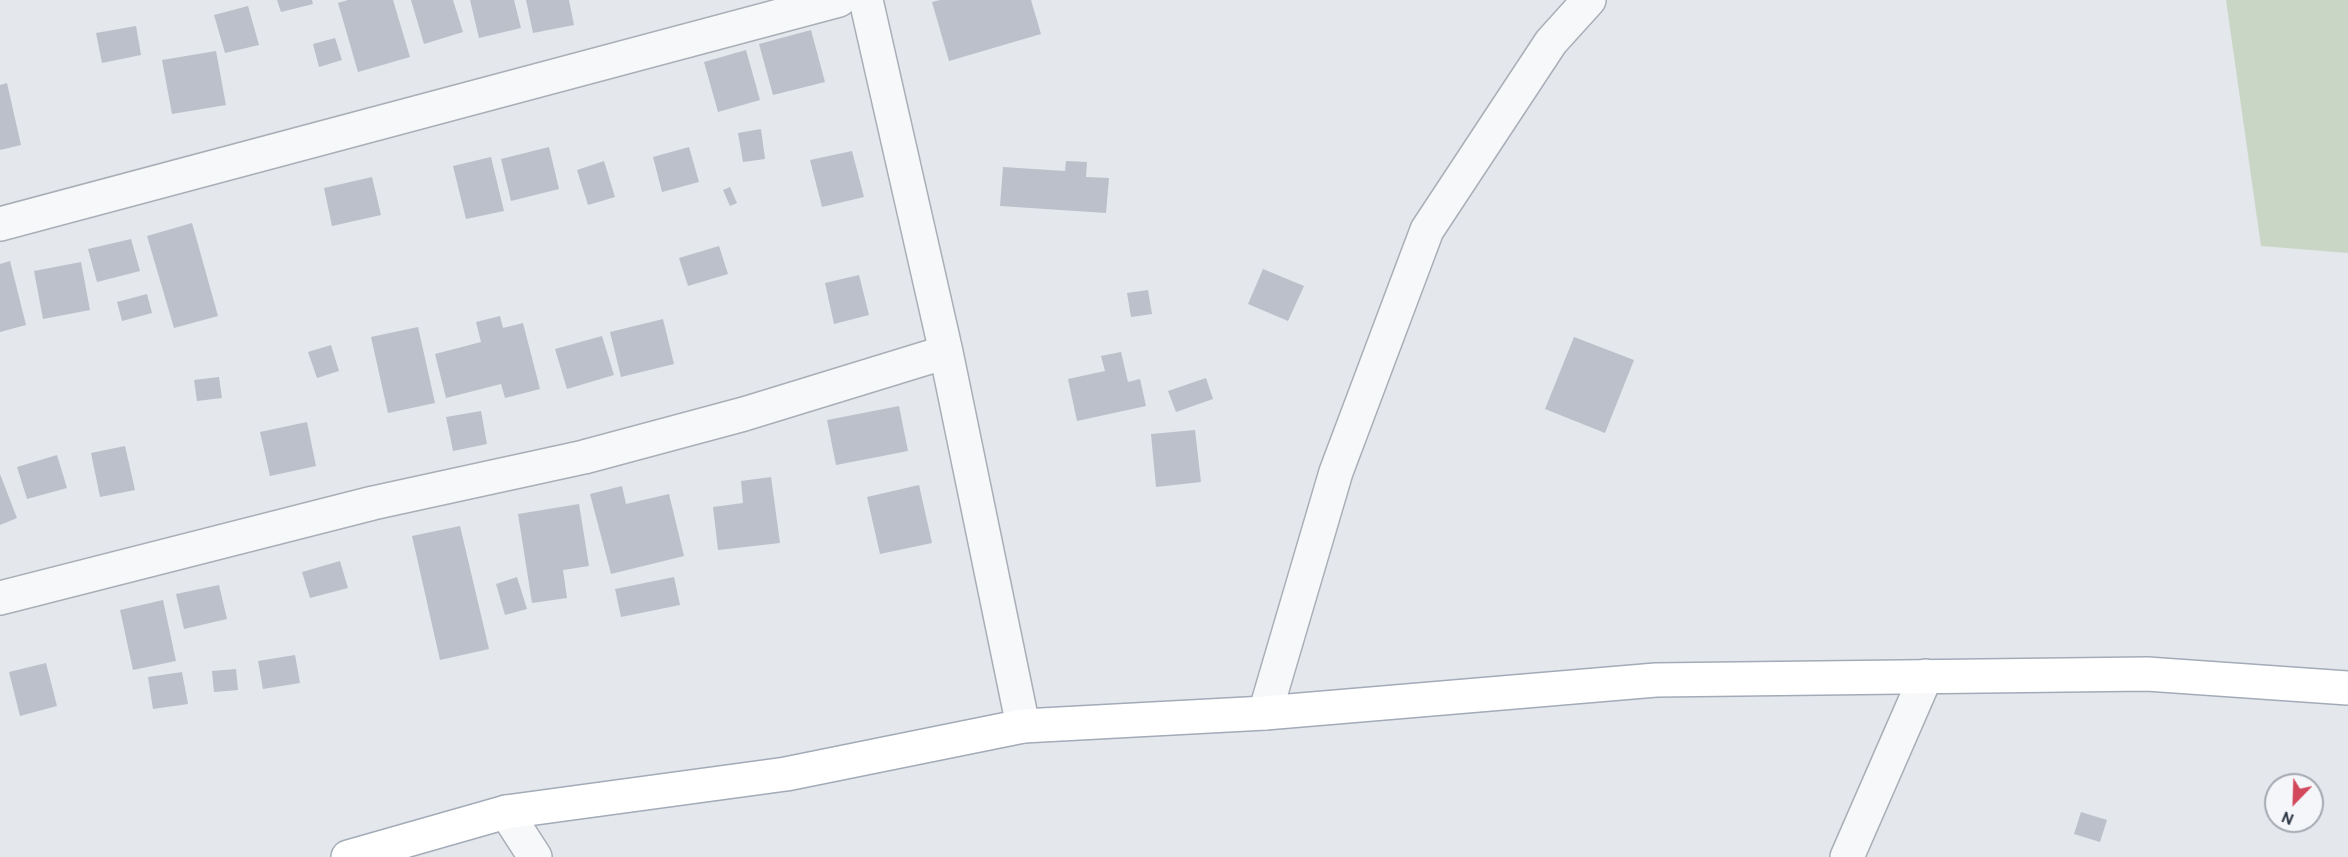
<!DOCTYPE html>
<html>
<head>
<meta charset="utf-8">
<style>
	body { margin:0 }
	#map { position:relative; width:2348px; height:857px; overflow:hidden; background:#e4e7ec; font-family:Cabin,sans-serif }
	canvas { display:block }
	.north { position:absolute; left:2264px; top:773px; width:60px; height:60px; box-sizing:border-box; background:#f4f6f9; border:2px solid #a4a8b1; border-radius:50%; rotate:203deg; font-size:16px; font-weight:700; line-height:24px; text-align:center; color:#2b3445 }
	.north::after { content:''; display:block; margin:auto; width:21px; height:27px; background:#d1495b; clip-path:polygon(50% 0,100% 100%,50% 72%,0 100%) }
</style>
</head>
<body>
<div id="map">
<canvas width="2348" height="857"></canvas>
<div class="north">N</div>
</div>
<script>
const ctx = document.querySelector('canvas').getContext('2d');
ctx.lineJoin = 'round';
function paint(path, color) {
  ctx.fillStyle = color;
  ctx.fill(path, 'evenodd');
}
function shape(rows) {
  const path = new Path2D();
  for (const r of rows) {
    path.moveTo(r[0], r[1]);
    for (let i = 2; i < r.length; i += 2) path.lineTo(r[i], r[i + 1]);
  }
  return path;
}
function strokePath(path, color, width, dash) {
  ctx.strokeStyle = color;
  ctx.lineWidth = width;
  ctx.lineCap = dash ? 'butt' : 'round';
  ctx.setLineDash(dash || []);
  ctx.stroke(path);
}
const green = shape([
	[2226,0,2348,0,2348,253,2261,246]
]);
const building = shape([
	[277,0,312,0,313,4,281,12],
	[348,0,393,0,410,57,358,72,338,3],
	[411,0,453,0,463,32,424,44],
	[470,0,514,0,521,28,479,38],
	[526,0,569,0,574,25,533,33],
	[940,0,1031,0,1041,34,949,61,932,2],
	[248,6,259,45,225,53,214,15],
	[136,26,141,55,102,63,96,33],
	[811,30,825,82,773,95,759,44],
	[335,38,342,60,319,67,313,44],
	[746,50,760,100,718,112,704,62],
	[216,51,226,105,172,114,162,60],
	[7,83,21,145,0,150,0,85],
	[761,129,765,159,743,162,738,133],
	[549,147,559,189,511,201,501,159],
	[689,147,699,182,662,192,653,157],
	[852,151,864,197,822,207,810,160],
	[491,157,504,211,466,219,453,166],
	[604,161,615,197,588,205,577,170],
	[1066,161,1087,162,1086,177,1109,178,1106,213,1000,206,1003,167,1065,171],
	[372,177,381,215,332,226,324,188],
	[730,187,737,203,730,206,723,190],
	[192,223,218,316,174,328,147,236],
	[131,239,140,271,97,282,88,249],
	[719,246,728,274,688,286,679,258],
	[10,261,26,325,0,332,0,264],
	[81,262,90,310,43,319,34,271],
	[1263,269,1304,286,1288,321,1248,304],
	[859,275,869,315,834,324,825,283],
	[1148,290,1152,314,1131,317,1127,293],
	[147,294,152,313,122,321,117,302],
	[500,316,503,328,523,323,540,389,505,398,501,384,446,398,435,354,481,342,476,322],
	[663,319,674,364,621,377,610,332],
	[418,327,435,403,388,413,371,337],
	[602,336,614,375,567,389,555,349],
	[1574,337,1634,360,1605,433,1545,409],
	[331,345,339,371,317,378,308,352],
	[1121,352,1128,382,1140,379,1146,406,1077,421,1068,379,1105,371,1101,356],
	[219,377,222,398,197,401,194,380],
	[1206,378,1213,399,1176,412,1168,391],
	[899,406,908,451,836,465,827,420],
	[481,411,487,444,453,451,446,417],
	[307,422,316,466,270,476,260,432],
	[1195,430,1201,482,1156,487,1151,434],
	[125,446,135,490,100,497,91,453],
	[57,455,67,488,27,499,17,467],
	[0,474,17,518,0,525],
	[771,477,780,543,718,550,713,507,743,503,741,481],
	[919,485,932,543,880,554,867,497],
	[622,486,626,504,669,494,684,556,611,574,590,494],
	[579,504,589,566,563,570,567,598,532,603,518,514],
	[460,526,489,649,440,660,412,536],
	[340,561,348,588,310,598,302,572],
	[517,577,527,609,505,615,496,584],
	[674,577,680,605,621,617,615,589],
	[219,585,227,619,184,629,176,594],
	[163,600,176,661,133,670,120,610],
	[295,655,300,683,263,689,258,661],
	[46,663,57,706,20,716,9,672],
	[236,669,238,690,214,692,212,671],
	[182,672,188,704,153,709,148,677],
	[2081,812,2107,820,2100,842,2074,834]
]);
const minor = shape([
	[866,0,946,352,1023,726],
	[0,224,839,0],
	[0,598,373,503,584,457,744,414,946,352],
	[1265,713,1336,472,1427,230,1551,42,1589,0],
	[506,812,535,857],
	[1847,857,1926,676]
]);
const major = shape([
	[348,857,506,812,786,774,1023,726,1265,713,1656,680,2147,674,2348,688]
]);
paint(green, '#c9d6c5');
paint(building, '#bbc0ca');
strokePath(minor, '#a9aeb7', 36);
strokePath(major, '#a3abb8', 36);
strokePath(minor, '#f7f8fa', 33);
strokePath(major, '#fff', 33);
</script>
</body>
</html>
